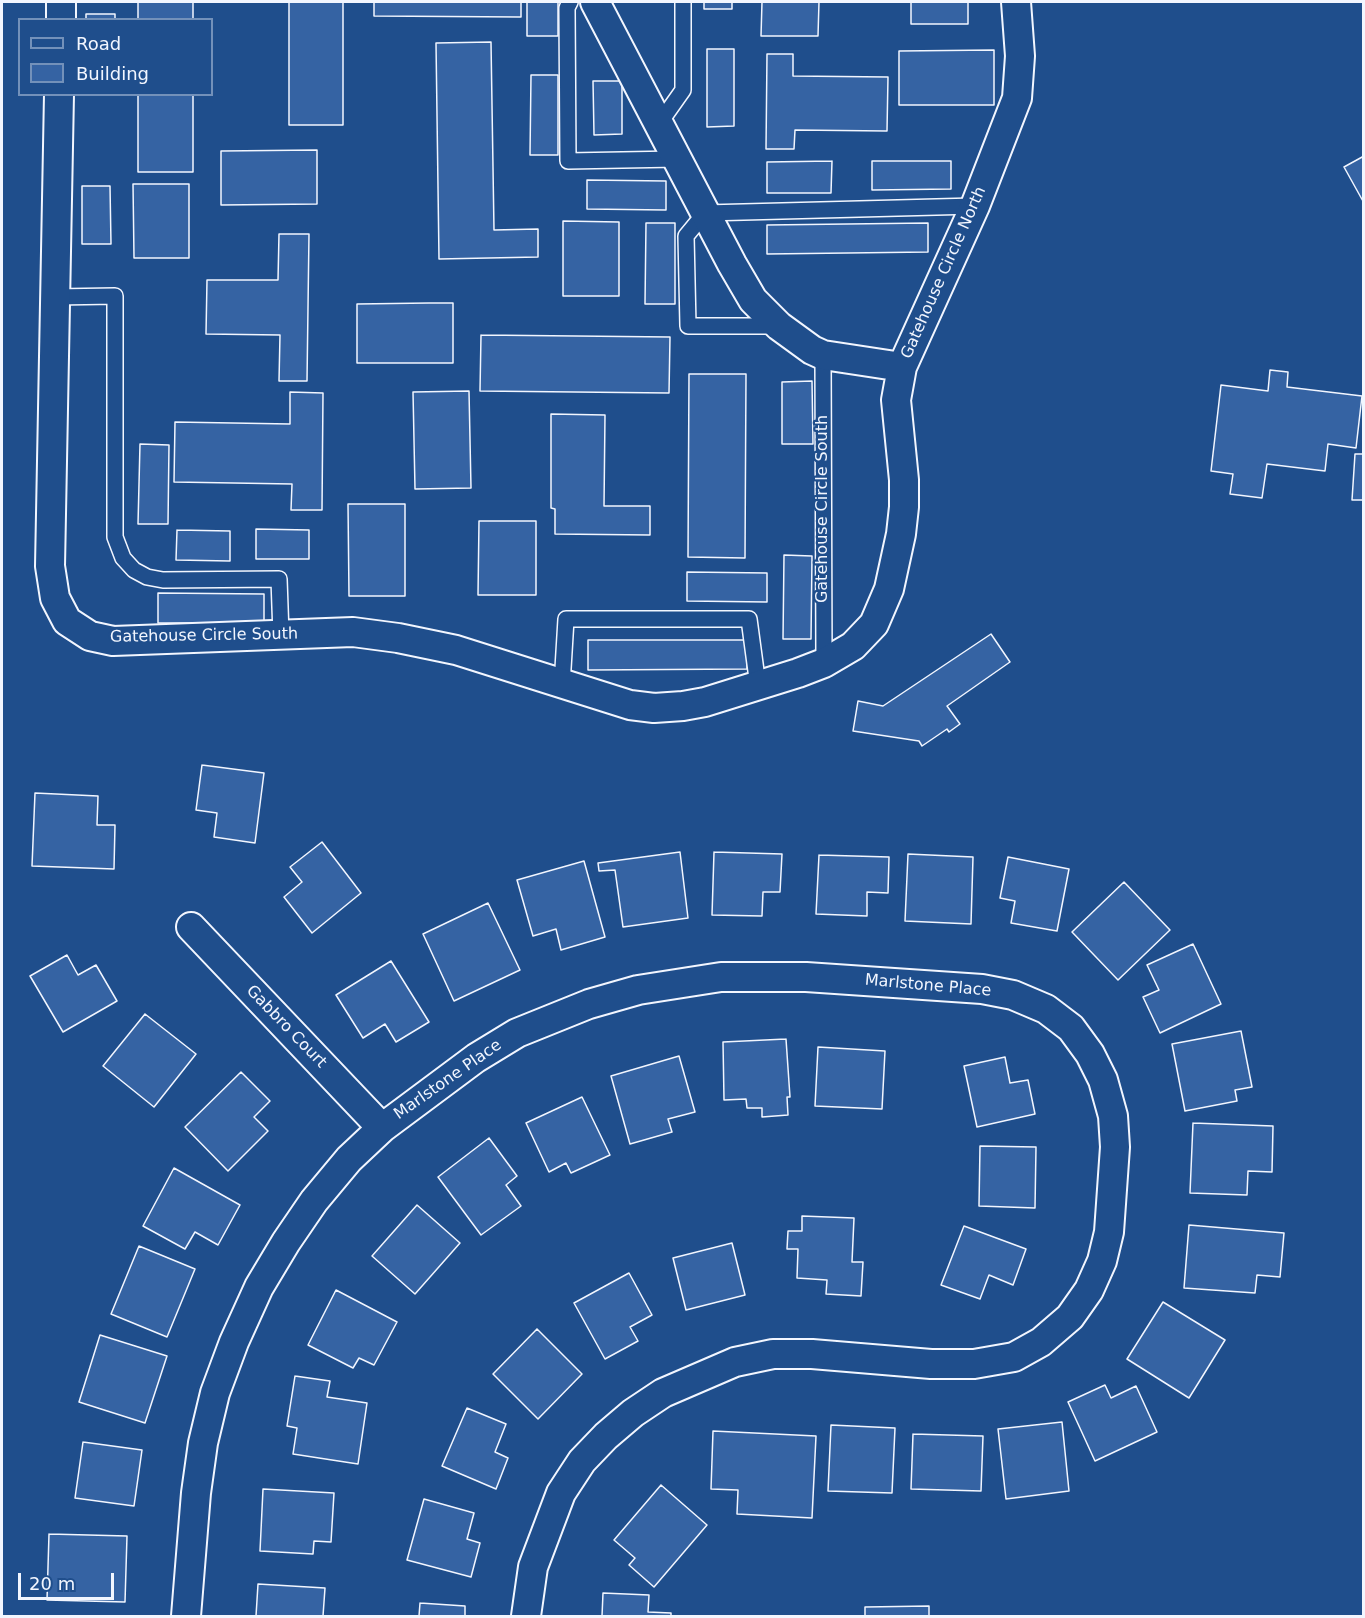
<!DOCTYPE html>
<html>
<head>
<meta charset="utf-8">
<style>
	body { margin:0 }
	#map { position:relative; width:1365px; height:1618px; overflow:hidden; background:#1f4e8c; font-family:"DejaVu Sans",sans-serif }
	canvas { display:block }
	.frame { position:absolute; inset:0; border:3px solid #f2f6ff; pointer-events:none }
	.legend { position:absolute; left:18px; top:18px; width:195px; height:78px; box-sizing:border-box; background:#1f4e8c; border:2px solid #7391ba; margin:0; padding:8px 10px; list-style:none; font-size:18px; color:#f2f6ff }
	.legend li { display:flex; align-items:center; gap:12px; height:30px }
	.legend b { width:30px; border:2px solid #7391ba }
	.scale { position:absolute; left:18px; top:1573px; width:96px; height:27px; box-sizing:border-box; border:3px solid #f2f6ff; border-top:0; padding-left:8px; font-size:18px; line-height:21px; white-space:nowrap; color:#f2f6ff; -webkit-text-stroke:4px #1f4e8c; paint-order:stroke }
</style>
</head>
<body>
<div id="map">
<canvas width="1365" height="1618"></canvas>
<div class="frame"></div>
<ul class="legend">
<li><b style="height:8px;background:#1f4e8c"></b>Road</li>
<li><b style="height:16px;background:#3563a3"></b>Building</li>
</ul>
<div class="scale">20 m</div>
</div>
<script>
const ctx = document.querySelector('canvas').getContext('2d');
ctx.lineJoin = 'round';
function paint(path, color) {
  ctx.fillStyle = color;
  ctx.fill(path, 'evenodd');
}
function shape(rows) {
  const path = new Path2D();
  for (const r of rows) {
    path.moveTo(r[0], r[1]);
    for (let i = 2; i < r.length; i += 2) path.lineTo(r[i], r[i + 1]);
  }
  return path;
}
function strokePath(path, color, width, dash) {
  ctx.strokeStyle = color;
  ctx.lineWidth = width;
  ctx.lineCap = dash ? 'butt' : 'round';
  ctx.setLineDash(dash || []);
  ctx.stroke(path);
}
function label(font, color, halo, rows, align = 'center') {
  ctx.font = font + ' "DejaVu Sans",sans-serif';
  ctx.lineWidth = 4.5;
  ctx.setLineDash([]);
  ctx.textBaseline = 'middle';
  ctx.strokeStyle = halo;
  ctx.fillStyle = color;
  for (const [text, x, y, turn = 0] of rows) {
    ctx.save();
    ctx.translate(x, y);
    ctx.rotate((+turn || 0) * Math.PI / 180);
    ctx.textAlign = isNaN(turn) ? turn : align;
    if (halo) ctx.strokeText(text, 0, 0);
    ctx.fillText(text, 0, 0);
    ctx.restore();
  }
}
const building = shape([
	[138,2,193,2,193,20,138,20,138,2],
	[289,2,343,2,343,125,289,125,289,2],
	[374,2,521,2,521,17,374,16,374,2],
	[527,2,558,2,558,36,527,36,527,2],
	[704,2,732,2,732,9,704,9,704,2],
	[762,2,819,2,818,36,761,36,762,2],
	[911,2,968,2,968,24,911,24,911,2],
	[86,14,115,14,115,20,86,20,86,14],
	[491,42,494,230,538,229,538,257,439,259,436,43,491,42],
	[707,49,734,49,734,126,707,127,707,49],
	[994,50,994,105,899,105,899,51,994,50],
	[767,54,793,54,793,76,888,77,887,131,795,130,794,149,766,149,767,54],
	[531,75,558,75,558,155,530,155,531,75],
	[593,81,622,81,622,134,594,135,593,81],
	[138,94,193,94,193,172,138,172,138,94],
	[317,150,317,204,221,205,221,151,317,150],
	[1364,156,1364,203,1344,167,1364,156],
	[832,161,831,193,767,193,767,162,832,161],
	[872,161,951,161,951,189,872,190,872,161],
	[587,180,666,181,666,210,587,209,587,180],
	[133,184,189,184,189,258,134,258,133,184],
	[82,186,110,186,111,244,82,244,82,186],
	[563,221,619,222,619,296,563,296,563,221],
	[646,223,675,223,675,304,645,304,646,223],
	[928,223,928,252,767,254,767,225,928,223],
	[279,234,309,234,307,381,279,381,280,335,206,334,207,280,278,280,279,234],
	[429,303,453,303,453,363,357,363,357,304,429,303],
	[481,335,670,337,669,393,480,391,481,335],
	[1270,370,1288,372,1287,387,1362,396,1356,448,1328,444,1325,471,1267,464,1262,498,1230,494,1233,474,1211,471,1221,385,1268,391,1270,370],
	[689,374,746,374,745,558,688,557,689,374],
	[812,381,813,444,782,444,782,382,812,381],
	[469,391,471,488,415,489,413,392,469,391],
	[290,392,323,393,322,510,291,510,292,484,174,482,175,422,290,424,290,392],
	[551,414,605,415,604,506,650,506,650,535,555,534,555,509,551,508,551,414],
	[140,444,169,445,168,524,138,524,140,444],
	[1355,454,1364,454,1364,500,1352,500,1355,454],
	[348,504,405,504,405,596,349,596,348,504],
	[479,521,536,521,536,595,478,595,479,521],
	[256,529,309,530,309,559,256,559,256,529],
	[177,530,230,531,230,561,176,560,177,530],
	[784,555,812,556,811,639,783,639,784,555],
	[687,572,767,573,767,602,687,601,687,572],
	[158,593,264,594,264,623,158,623,158,593],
	[991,634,1010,662,947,706,960,724,949,732,947,729,922,746,919,741,853,731,858,701,883,706,991,634],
	[588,640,747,640,747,669,588,670,588,640],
	[202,765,264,773,255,843,214,837,217,813,196,810,202,765],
	[35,793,98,796,97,825,115,825,114,869,32,866,35,793],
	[322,842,361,893,312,933,284,897,302,882,290,867,322,842],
	[680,852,688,918,623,927,615,870,599,871,598,863,680,852],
	[714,852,782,854,780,892,763,892,762,916,712,915,714,852],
	[908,854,973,857,971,924,905,921,908,854],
	[819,855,889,857,888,893,867,892,867,916,816,914,819,855],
	[1008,857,1069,869,1057,931,1011,923,1015,901,1000,898,1008,857],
	[584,861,605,937,561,950,556,929,533,936,517,880,584,861],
	[1124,882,1170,930,1118,980,1072,932,1124,882],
	[488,903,520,970,454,1001,423,934,488,903],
	[1193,944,1221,1004,1160,1033,1143,997,1159,990,1147,965,1193,944],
	[67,955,78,975,96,965,117,1001,63,1032,30,976,67,955],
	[391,961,429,1022,396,1042,385,1024,363,1038,336,995,391,961],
	[145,1014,196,1054,154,1107,103,1066,145,1014],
	[1241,1031,1252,1087,1235,1090,1237,1101,1185,1111,1172,1044,1241,1031],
	[786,1039,790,1097,787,1097,788,1115,762,1117,762,1108,747,1108,746,1099,724,1100,723,1042,786,1039],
	[818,1047,885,1051,882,1109,815,1106,818,1047],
	[679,1056,695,1112,668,1119,672,1132,630,1144,611,1076,679,1056],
	[1005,1057,1010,1083,1028,1080,1035,1114,977,1127,964,1066,1005,1057],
	[241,1072,270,1101,254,1117,268,1131,228,1171,185,1127,241,1072],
	[582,1097,610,1155,571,1173,566,1163,549,1172,526,1123,582,1097],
	[1193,1123,1273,1126,1272,1172,1248,1171,1247,1195,1190,1193,1193,1123],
	[489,1138,517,1176,506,1185,521,1206,481,1235,438,1177,489,1138],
	[980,1146,1036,1147,1035,1208,979,1206,980,1146],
	[174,1168,240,1205,218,1245,195,1232,185,1249,143,1226,174,1168],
	[417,1205,460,1243,415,1294,372,1256,417,1205],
	[802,1216,854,1218,852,1262,863,1262,861,1296,826,1294,827,1280,797,1278,798,1249,787,1249,788,1231,802,1231,802,1216],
	[1189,1225,1284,1233,1280,1277,1257,1275,1255,1293,1184,1288,1189,1225],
	[964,1226,1026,1249,1013,1285,989,1275,980,1299,941,1285,964,1226],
	[732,1243,745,1295,686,1310,673,1258,732,1243],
	[139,1246,195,1269,167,1337,111,1314,139,1246],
	[629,1273,652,1315,630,1327,638,1341,605,1359,574,1303,629,1273],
	[336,1290,397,1322,374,1365,359,1358,353,1368,308,1345,336,1290],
	[1163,1302,1225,1340,1189,1398,1127,1359,1163,1302],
	[537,1329,582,1374,538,1419,493,1374,537,1329],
	[100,1335,167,1356,145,1423,79,1402,100,1335],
	[295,1376,330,1381,327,1397,367,1403,358,1464,293,1454,297,1428,287,1426,295,1376],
	[1105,1385,1111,1398,1136,1386,1157,1432,1095,1461,1068,1402,1105,1385],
	[467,1408,506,1424,495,1452,508,1458,496,1489,442,1466,467,1408],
	[1062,1422,1069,1491,1006,1499,998,1429,1062,1422],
	[831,1425,895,1428,892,1493,828,1491,831,1425],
	[713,1431,816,1436,812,1518,737,1514,738,1490,711,1489,713,1431],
	[913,1434,983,1436,981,1491,911,1489,913,1434],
	[83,1442,142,1450,134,1506,75,1498,83,1442],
	[661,1485,707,1525,654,1587,629,1565,635,1558,614,1540,661,1485],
	[263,1489,334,1493,331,1542,314,1541,313,1554,260,1551,263,1489],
	[424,1499,474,1513,467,1539,480,1543,471,1577,407,1560,424,1499],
	[49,1534,127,1536,125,1602,47,1600,49,1534],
	[258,1584,325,1588,323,1616,256,1616,258,1584],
	[603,1593,649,1595,648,1612,671,1613,671,1616,602,1616,603,1593],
	[420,1603,465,1606,465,1616,419,1616,420,1603],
	[929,1606,929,1616,865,1616,865,1607,929,1606]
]);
const service = shape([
	[570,2,567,8,568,161,677,159],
	[659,124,683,90,683,2],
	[55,297,115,296,115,537,123,558,134,570,147,577,163,580,279,579,281,635],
	[779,326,688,326,686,236,705,213,975,206],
	[823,355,824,663],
	[562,685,566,619,749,619,758,686]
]);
const minor = shape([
	[595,2,732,264,753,300,779,326,812,350,823,355,902,367,975,206,1017,98,1020,56,1016,2],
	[61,20,61,2],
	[59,94,50,566,55,598,67,621,90,636,113,641,353,632,398,638,456,650,630,705,654,708,683,706,705,702,798,673,824,663,853,646,874,624,889,589,901,534,904,507,904,480,896,400,902,367],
	[191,927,382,1128],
	[186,1616,196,1493,203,1443,215,1393,234,1342,259,1287,286,1242,314,1201,349,1159,382,1128,476,1058,517,1033,589,1004,638,990,721,977,806,977,982,989,1013,995,1046,1009,1071,1028,1090,1054,1103,1080,1113,1116,1115,1147,1109,1232,1102,1261,1089,1290,1070,1317,1041,1342,1014,1357,974,1364,931,1364,812,1354,773,1354,735,1362,663,1393,633,1413,606,1436,582,1461,561,1493,533,1567,526,1616]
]);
const streetNames = [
	["Gatehouse Circle North",944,273,-66],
	["Gatehouse Circle South",823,509,-90],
	["Gatehouse Circle South",204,636,-1],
	["Marlstone Place",928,986,5],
	["Gabbro Court",286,1027,46],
	["Marlstone Place",448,1080,-35]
];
paint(building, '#3563a3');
strokePath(building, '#f2f6ff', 1.5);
strokePath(service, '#f2f6ff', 18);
strokePath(minor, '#f2f6ff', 32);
strokePath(service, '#1f4e8c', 15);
strokePath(minor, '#1f4e8c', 28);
label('16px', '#f2f6ff', '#1f4e8c', streetNames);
</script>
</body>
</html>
